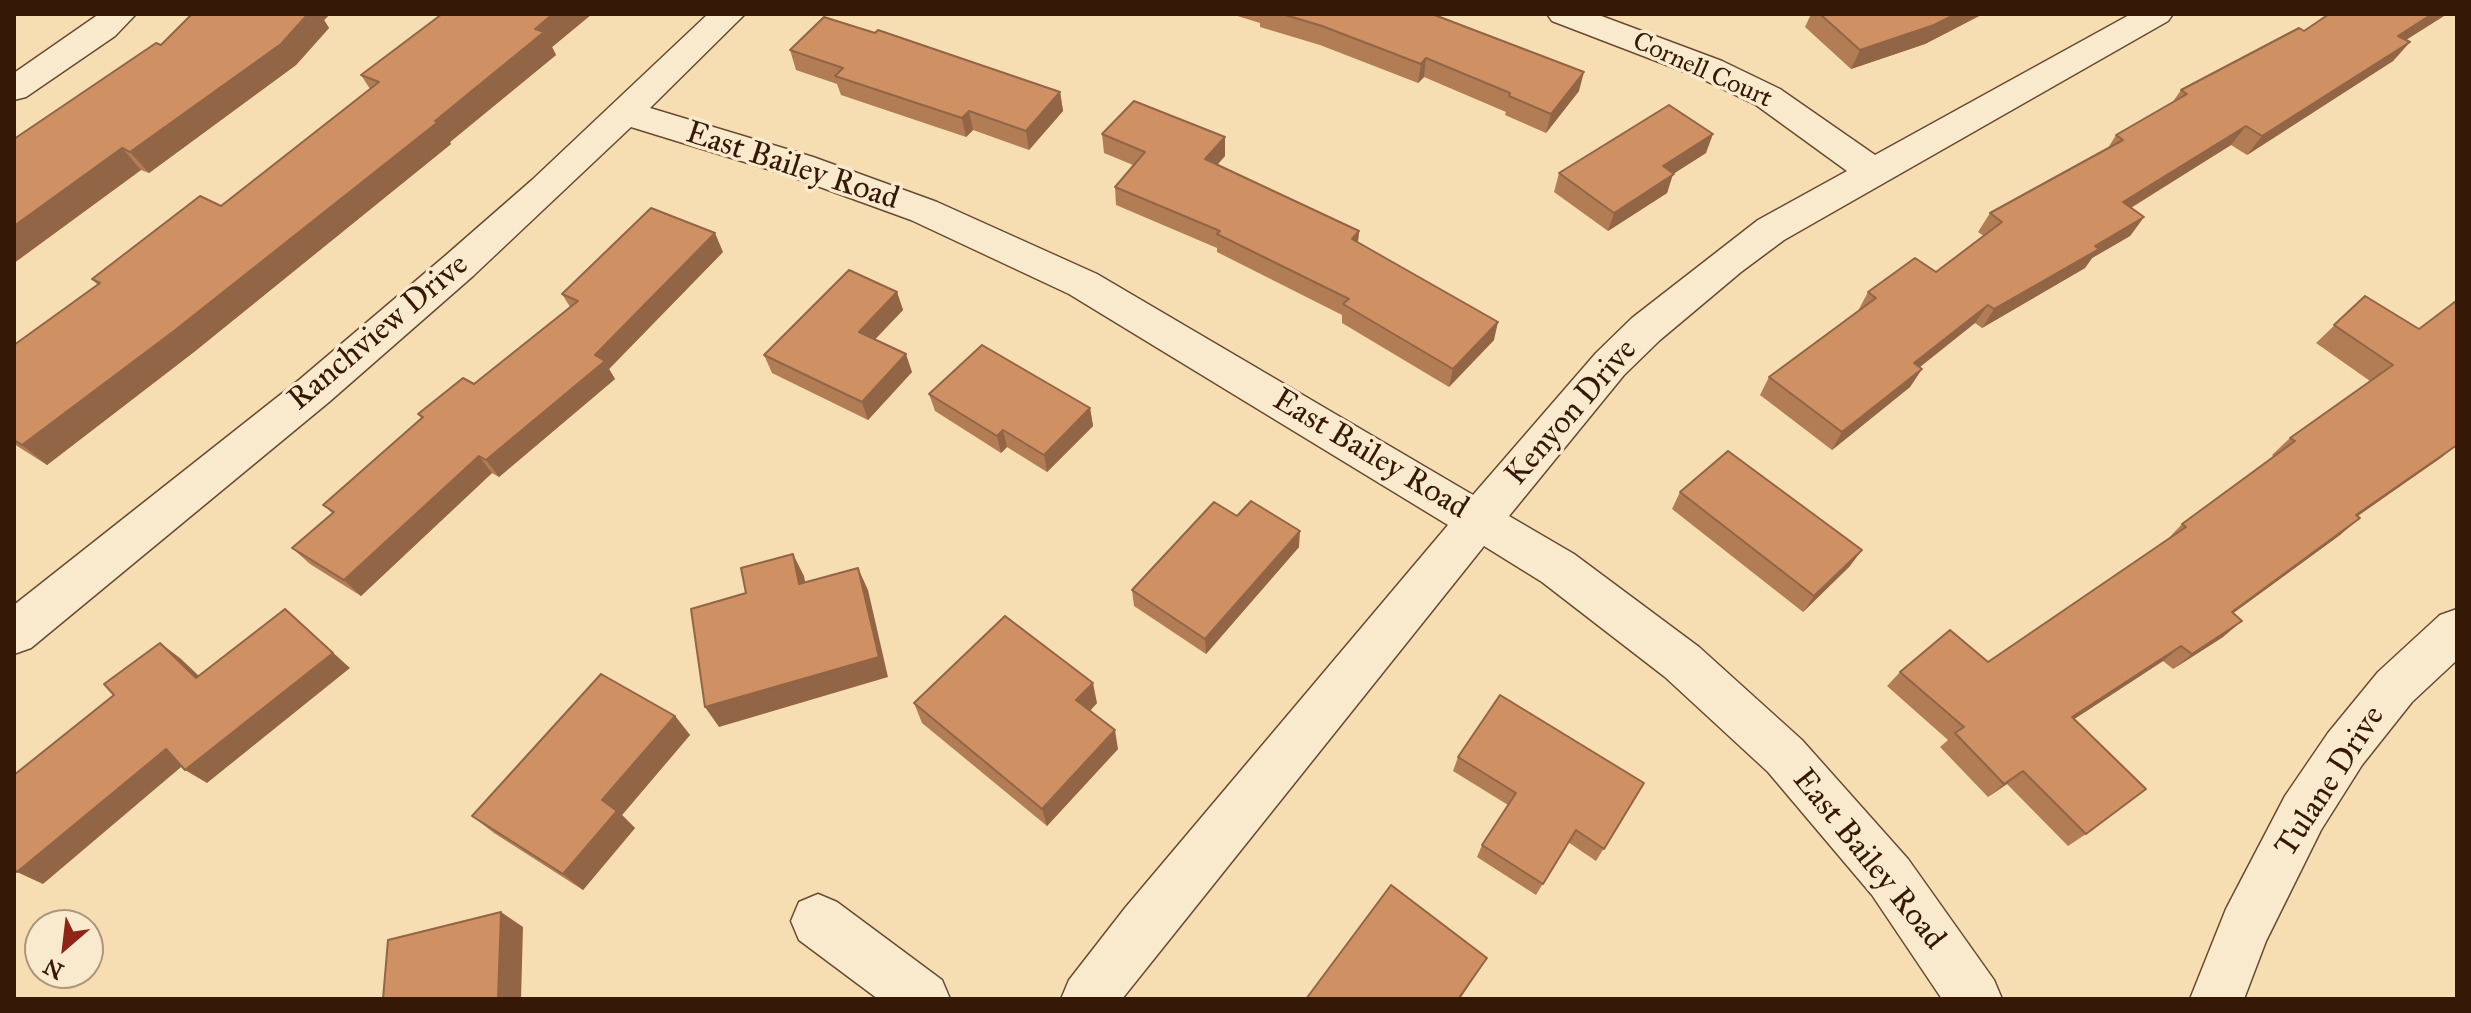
<!DOCTYPE html>
<html>
<head>
<meta charset="utf-8">
<style>
	body { margin:0 }
	#map { position:relative; width:2471px; height:1013px; overflow:hidden; background:#f7deb2; font-family:"IM FELL Great Primer",serif }
	canvas { display:block }
	.frame { position:absolute; inset:0; border:16px solid #361807; pointer-events:none }
	.north { position:absolute; left:24px; top:909px; width:80px; height:80px; box-sizing:border-box; background:#faeacd; border:2px solid #ac967e; border-radius:50%; rotate:208deg; font-size:22px; font-weight:700; line-height:32px; text-align:center; color:#361807 }
	.north::after { content:''; display:block; margin:auto; width:28px; height:36px; background:#8f2418; clip-path:polygon(50% 0,100% 100%,50% 72%,0 100%) }
</style>
</head>
<body>
<div id="map">
<canvas width="2471" height="1013"></canvas>
<div class="frame"></div>
<div class="north">N</div>
</div>
<script>
const ctx = document.querySelector('canvas').getContext('2d');
ctx.lineJoin = 'round';
function shape(rows) {
  const path = new Path2D();
  for (const r of rows) {
    path.moveTo(r[0], r[1]);
    for (let i = 2; i < r.length; i += 2) path.lineTo(r[i], r[i + 1]);
  }
  return path;
}
function strokePath(path, color, width, dash) {
  ctx.strokeStyle = color;
  ctx.lineWidth = width;
  ctx.lineCap = dash ? 'butt' : 'round';
  ctx.setLineDash(dash || []);
  ctx.stroke(path);
}
function paint(path, color) {
  ctx.fillStyle = color;
  ctx.fill(path, 'evenodd');
}
function label(font, color, halo, rows, align = 'center') {
  ctx.font = font + ' "IM FELL Great Primer",serif';
  ctx.lineWidth = 7;
  ctx.setLineDash([]);
  ctx.textBaseline = 'middle';
  ctx.strokeStyle = halo;
  ctx.fillStyle = color;
  for (const [text, x, y, turn = 0] of rows) {
    ctx.save();
    ctx.translate(x, y);
    ctx.rotate((+turn || 0) * Math.PI / 180);
    ctx.textAlign = isNaN(turn) ? turn : align;
    if (halo) ctx.strokeText(text, 0, 0);
    ctx.fillText(text, 0, 0);
    ctx.restore();
  }
}
const minor = shape([
	[99,14,136,14,115,36,26,97,14,100,14,73,99,14],
	[708,14,745,14,650,108,813,157,937,202,1097,274,1473,495,1596,353,1632,318,1758,220,1847,171,1756,105,1698,77,1552,21,1547,14,1596,14,1722,61,1780,89,1875,155,2131,14,2173,14,2168,21,1784,240,1741,272,1660,340,1624,375,1509,516,1574,554,1699,647,1802,740,1908,859,1994,980,2002,999,1942,999,1872,895,1768,772,1665,677,1542,582,1484,546,1122,999,1061,999,1069,980,1125,908,1448,525,1069,294,911,220,787,175,631,127,473,276,329,402,31,648,14,654,14,605,299,380,445,256,532,180,708,14],
	[2457,609,2457,660,2412,702,2362,765,2321,830,2266,941,2244,999,2190,999,2226,909,2285,796,2328,733,2378,672,2440,615,2457,609],
	[818,894,837,902,942,980,950,999,878,999,799,940,791,921,799,902,818,894]
]);
const wall = shape([
	[192,14,330,14,324,20,329,28,296,65,149,173,141,170,14,263,161,45],
	[442,14,592,14,552,47,556,55,450,142,451,144,194,352,47,465,14,444,14,345,98,285,92,279,221,206,370,89,361,75],
	[1231,14,1432,14,1579,91,1546,133,1505,115,1506,112,1424,77,1418,83,1320,45,1260,27,1260,23],
	[1811,14,1983,14,1925,44,1851,69,1805,27],
	[2329,14,2447,14,2406,40,2410,42,2393,61,2247,155,2231,145,2131,208,2144,217,2130,236,2092,258,2085,268,1982,328,1975,323,1920,367,1922,369,1910,387,1832,450,1760,395,1769,377,1858,311,1868,292,1936,272,1984,236,1978,232,1990,213,2108,148,2116,135,2172,103,2181,90,2304,31],
	[790,50,1060,92,1063,111,1029,150,973,130,966,137,841,95,837,84,796,70],
	[1102,134,1225,137,1225,156,1217,164,1359,231,1358,242,1494,340,1449,387,1342,323,1342,315,1217,252,1217,248,1116,205,1115,187,1133,165,1104,153],
	[1706,153,1673,174,1667,193,1608,231,1554,192,1559,173],
	[723,252,609,369,615,379,499,477,492,473,361,596,310,564,292,548,332,513,323,505,421,418,418,414,474,384,570,307,562,294],
	[897,292,903,310,875,339,912,372,868,420,772,373,764,355],
	[2365,296,2442,457,2357,516,2340,535,2233,613,2223,637,2173,669,2163,661,2074,719,2086,834,2068,846,2007,784,1988,797,1940,747,1948,740,1887,686,1900,672,1988,662,2166,541,2182,524,2274,457,2272,455,2290,438,2370,381,2316,343],
	[929,394,1090,408,1093,426,1047,472,1007,447,1001,453,935,411],
	[1680,492,1850,566,1803,612,1672,509],
	[1237,516,1299,547,1206,654,1134,606,1132,590],
	[914,703,1097,703,1090,711,1118,749,1047,826,922,723],
	[675,716,690,735,622,815,635,828,583,890,494,833,472,816],
	[1458,757,1644,783,1596,861,1568,842,1536,895,1477,857,1482,845,1508,805,1453,771]
]);
const shadedWall = shape([
	[308,14,330,14,324,20,329,28,296,65,149,173,130,152],
	[553,14,592,14,552,47,556,55,450,142,451,144,194,352,47,465,22,445,435,121,535,29],
	[1956,14,1983,14,1925,44,1851,69,1860,50],
	[2432,14,2447,14,2382,55,2398,36],
	[2410,42,2393,61,2247,155,2262,136],
	[1426,58,1424,77,1418,83,1421,64],
	[1584,72,1579,91,1546,133,1551,114],
	[1060,92,1063,111,1029,150,1026,131],
	[969,111,973,130,966,137,962,118],
	[2246,126,2231,145,2109,221,2123,202],
	[1713,134,1706,153,1673,174,1667,193,1608,231,1614,213,1663,166],
	[1225,137,1225,156,1206,178,1205,159],
	[122,148,141,170,14,263,14,226],
	[2144,217,2130,236,2092,258,2085,268,1982,328,1994,309],
	[1359,231,1357,250,1352,239],
	[715,233,723,252,609,369,615,379,499,477,486,460,595,355],
	[897,292,903,310,865,350,859,332],
	[1988,305,1975,323,1902,381,1914,363],
	[1498,322,1494,340,1449,387,1453,369],
	[906,354,912,372,868,420,862,402],
	[1922,369,1910,387,1832,450,1842,432],
	[1090,408,1093,426,1047,472,1044,455],
	[1003,430,1007,447,1001,453,997,436],
	[2457,445,2442,457,2335,532,2356,515],
	[479,456,492,473,361,596,344,580],
	[2360,518,2340,535,2213,628,2232,612],
	[1300,531,1299,547,1206,654,1205,639],
	[1862,550,1850,566,1803,612,1814,596],
	[793,554,804,576,810,606,799,584],
	[858,568,868,590,888,677,719,727,705,707],
	[285,609,350,668,207,783,185,770],
	[2242,621,2223,637,2173,669,2192,654],
	[160,643,180,658,216,692,196,678],
	[2181,646,2163,661,2056,731,2072,717],
	[1093,683,1097,703,1081,720,1076,700],
	[675,716,690,735,622,815,635,828,583,890,563,874,602,800],
	[1115,730,1118,749,1047,826,1042,809],
	[166,749,187,762,43,884,17,872],
	[2023,771,2007,784,1988,797,2004,784],
	[501,912,523,927,521,999,498,999],
	[1487,958,1460,999,1458,999]
]);
const building = shape([
	[192,14,308,14,281,44,130,152,122,148,14,226,14,139,156,43,161,45,192,14],
	[442,14,553,14,535,29,544,32,435,121,438,122,174,331,22,445,14,440,14,345,100,283,92,279,200,196,221,206,379,82,361,75,442,14],
	[1282,14,1432,14,1584,72,1551,114,1509,96,1510,93,1426,58,1421,64,1322,26,1282,14],
	[1820,14,1956,14,1934,25,1860,50,1820,14],
	[2329,14,2432,14,2398,36,2410,42,2262,136,2246,126,2123,202,2144,217,2095,246,2099,249,1994,309,1988,305,1914,363,1922,369,1842,432,1769,377,1876,298,1868,292,1915,258,1936,272,2002,222,1990,213,2123,140,2116,135,2187,94,2181,90,2299,28,2304,31,2329,14],
	[824,17,875,33,878,30,1060,92,1026,131,969,111,962,118,835,76,843,68,790,50,824,17],
	[1134,101,1225,137,1205,159,1359,231,1352,239,1498,322,1453,369,1343,304,1349,299,1217,234,1220,231,1115,187,1145,152,1102,134,1134,101],
	[1669,105,1713,134,1663,166,1674,174,1614,213,1559,173,1669,105],
	[651,208,715,233,595,355,605,361,486,460,479,456,344,580,292,548,334,512,323,505,423,417,418,414,463,378,474,384,578,301,562,294,651,208],
	[849,270,897,292,859,332,906,354,862,402,764,355,849,270],
	[2365,296,2419,329,2456,301,2457,302,2457,445,2356,515,2360,518,2232,612,2242,621,2192,654,2181,646,2072,717,2146,789,2086,834,2023,771,2004,784,1955,733,1964,727,1900,672,1950,630,1988,662,2186,527,2182,524,2295,441,2290,438,2393,365,2334,325,2365,296],
	[982,345,1090,408,1044,455,1003,430,997,436,929,394,982,345],
	[1728,451,1862,550,1814,596,1680,492,1728,451],
	[1251,501,1300,531,1205,639,1132,590,1214,502,1237,516,1251,501],
	[793,554,799,584,858,568,879,657,705,707,691,609,746,593,741,568,793,554],
	[285,609,333,653,185,770,166,749,17,872,14,869,14,775,114,695,104,684,160,643,196,678,285,609],
	[1005,616,1093,683,1076,700,1115,730,1042,809,914,703,1005,616],
	[601,674,675,716,602,800,617,811,563,874,472,816,601,674],
	[1500,695,1644,783,1604,849,1576,830,1543,884,1482,845,1516,793,1458,757,1500,695],
	[1391,885,1487,958,1458,999,1306,999,1391,885],
	[501,912,498,999,383,999,388,940,501,912]
]);
const farStreetnames = [
	["Cornell Court",1702,71,24]
];
const streetNames = [
	["East Bailey Road",792,167,18],
	["Ranchview Drive",379,333,-40],
	["Kenyon Drive",1572,413,-49],
	["East Bailey Road",1370,455,31],
	["Tulane Drive",2331,782,-57],
	["East Bailey Road",1868,860,51]
];
strokePath(minor, '#664a32', 3);
paint(minor, '#faeacd');
paint(wall, '#b27c55');
paint(shadedWall, '#916545');
paint(building, '#cf9063');
strokePath(building, '#916545', 2);
label('26px', '#361807', '#faeacd', farStreetnames);
label('32px', '#361807', '#faeacd', streetNames);
</script>
</body>
</html>
